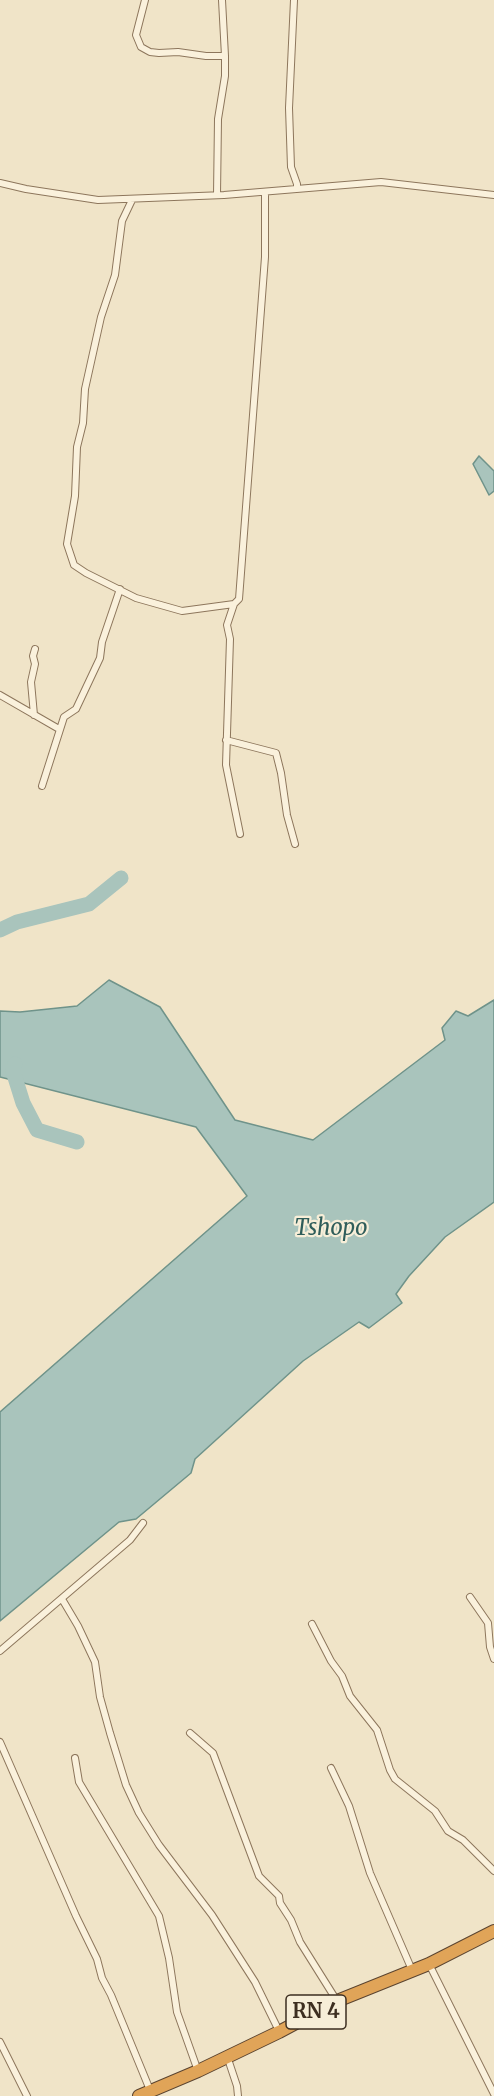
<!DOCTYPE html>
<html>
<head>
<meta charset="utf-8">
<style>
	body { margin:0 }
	canvas { display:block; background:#f0e4c8 }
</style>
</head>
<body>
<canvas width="494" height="2096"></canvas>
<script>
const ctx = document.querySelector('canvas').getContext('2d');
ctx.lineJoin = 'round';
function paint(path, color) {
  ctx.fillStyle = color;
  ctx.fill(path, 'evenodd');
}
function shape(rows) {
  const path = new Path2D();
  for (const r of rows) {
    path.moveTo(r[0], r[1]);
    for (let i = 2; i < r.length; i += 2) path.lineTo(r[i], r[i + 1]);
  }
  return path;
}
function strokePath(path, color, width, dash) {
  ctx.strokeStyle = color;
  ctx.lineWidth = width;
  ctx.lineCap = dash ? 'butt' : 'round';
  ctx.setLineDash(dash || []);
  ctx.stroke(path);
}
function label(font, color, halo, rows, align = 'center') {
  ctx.font = font + ' Merriweather,serif';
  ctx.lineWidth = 4.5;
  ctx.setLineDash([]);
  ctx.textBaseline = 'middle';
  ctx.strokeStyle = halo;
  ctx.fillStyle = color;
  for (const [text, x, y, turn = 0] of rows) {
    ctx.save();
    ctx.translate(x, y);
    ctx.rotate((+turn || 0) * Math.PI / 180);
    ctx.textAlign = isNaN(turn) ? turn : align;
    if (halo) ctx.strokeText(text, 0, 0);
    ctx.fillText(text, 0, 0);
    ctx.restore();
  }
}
const water = shape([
	[479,456,494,471,494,491,489,495,473,464,479,456],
	[109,980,160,1007,235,1120,313,1140,445,1040,442,1028,456,1011,468,1016,494,1000,494,1202,445,1237,409,1276,396,1294,402,1303,369,1328,359,1322,303,1361,195,1459,191,1473,136,1519,119,1522,0,1621,0,1412,247,1196,196,1127,0,1077,0,1011,20,1012,77,1006,109,980]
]);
const river = shape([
	[0,930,17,922,89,904,121,878],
	[15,1064,13,1071,23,1103,37,1130,77,1142]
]);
const street = shape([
	[145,0,136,35,141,47,150,52,159,53,178,52,206,56,225,56],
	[294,0,289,108,291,167,297,184,297,189],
	[0,183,26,189,98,200,224,195,381,182,494,195],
	[217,195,218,119,225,76,225,56,222,0],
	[132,200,122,221,115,275,101,317,85,389,83,423,77,447,75,496,67,544,74,565,86,573,136,598,182,611,234,604,239,599,265,257,265,193],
	[234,604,227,625,230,639,226,765,240,834],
	[0,695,59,729],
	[34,715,31,682,35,664,33,656,35,649],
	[226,740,276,753,281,773,287,815,295,844],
	[42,786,64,717,76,709,100,658,102,642,120,589],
	[470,1597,488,1623,490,1647,494,1659],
	[62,1599,78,1626,95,1662,100,1697,110,1733,126,1785,139,1813,159,1845,212,1915,255,1982,279,2031],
	[312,1624,331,1661,342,1676,350,1696,377,1730,390,1770,395,1779,435,1811,448,1831,463,1840,494,1871],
	[0,1651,130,1540,143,1523],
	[190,1733,213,1753,259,1876,279,1896,280,1903,291,1920,300,1942,337,2001],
	[0,1742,76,1916,97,1959,102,1978,111,1995,150,2090],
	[75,1758,79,1782,159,1916,169,1958,177,2012,198,2071],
	[331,1768,349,1806,370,1873,412,1970],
	[429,1964,494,2094],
	[0,2042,27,2096],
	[227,2056,237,2086,238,2096]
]);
const highway = shape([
	[139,2096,198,2071,279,2032,337,2001,429,1964,494,1931]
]);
const shields = [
	[316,2012,60]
];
const shieldNames = [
	["RN 4",316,2012]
];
const waterNames = [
	["Tshopo",331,1229]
];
paint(water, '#a9c4bc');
strokePath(water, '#6f938a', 1.5);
strokePath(river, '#a9c4bc', 15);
strokePath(street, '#8d765c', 8);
strokePath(highway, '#5b4430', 14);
strokePath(street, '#faf1dc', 6);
strokePath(highway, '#e0a458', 12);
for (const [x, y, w] of shields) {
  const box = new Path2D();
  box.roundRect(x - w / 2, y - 17, w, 34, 4.5);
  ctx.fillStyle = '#f7eed8';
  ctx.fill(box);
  strokePath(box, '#3d2e20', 1.5);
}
label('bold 20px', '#3d2e20', null, shieldNames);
label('italic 22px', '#2f5d5a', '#f7eed8', waterNames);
</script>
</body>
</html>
